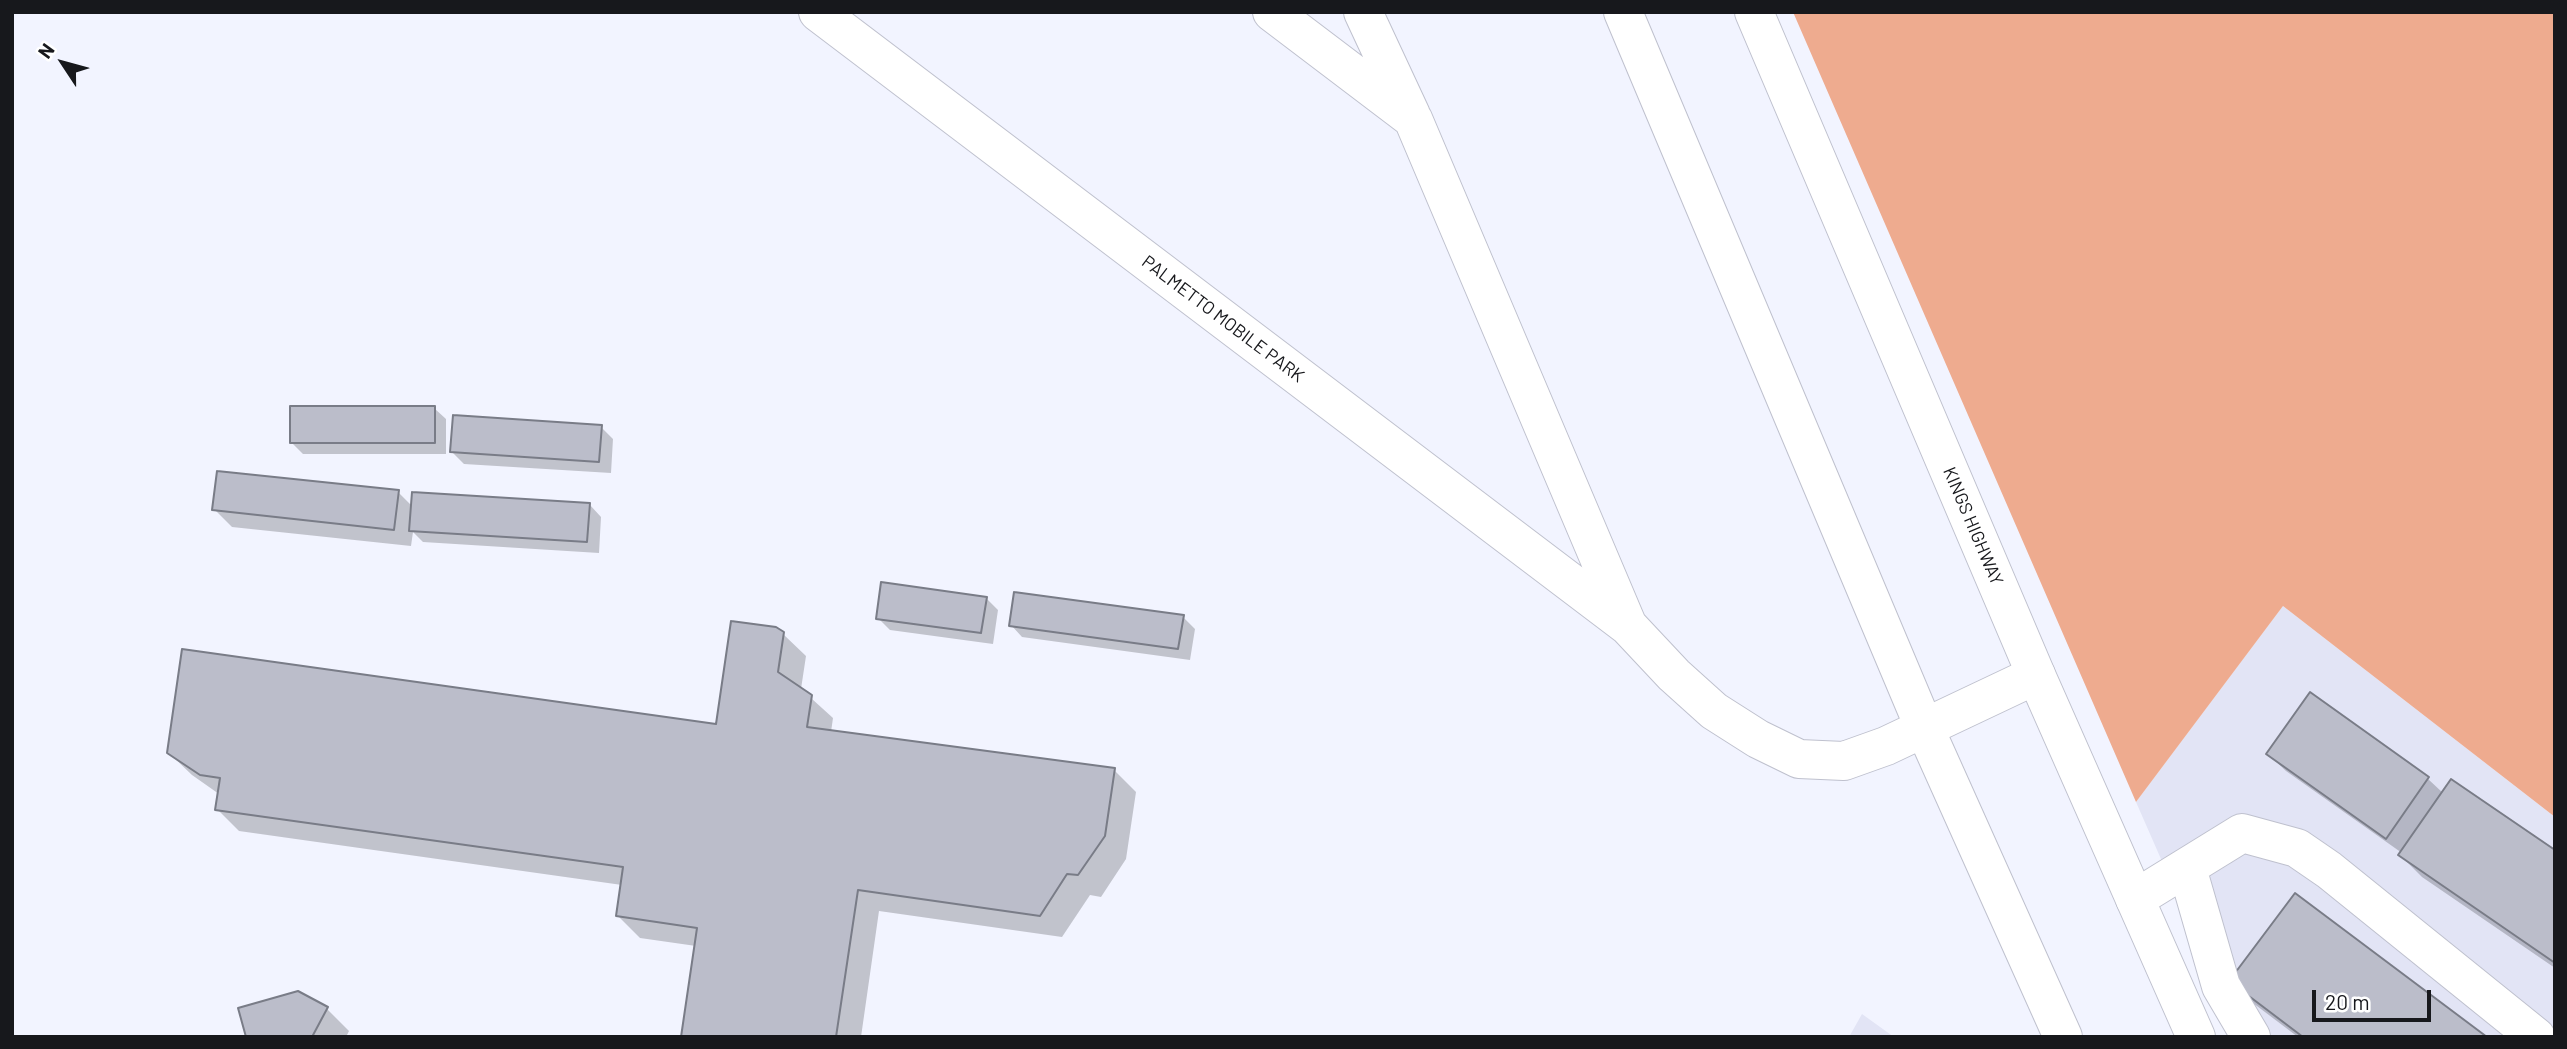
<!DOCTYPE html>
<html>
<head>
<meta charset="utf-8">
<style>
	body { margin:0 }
	#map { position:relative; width:2567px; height:1049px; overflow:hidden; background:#f2f4ff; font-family:Barlow,sans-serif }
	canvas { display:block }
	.frame { position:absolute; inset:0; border:14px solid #17181c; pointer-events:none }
	.north { position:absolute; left:28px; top:28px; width:70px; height:70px; -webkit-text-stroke:5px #fff; paint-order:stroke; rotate:306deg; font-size:19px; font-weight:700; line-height:28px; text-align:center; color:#17181c }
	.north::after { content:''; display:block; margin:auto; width:24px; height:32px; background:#17181c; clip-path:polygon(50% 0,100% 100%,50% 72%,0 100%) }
	.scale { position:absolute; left:2312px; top:990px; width:119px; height:32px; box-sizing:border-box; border:4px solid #17181c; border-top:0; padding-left:9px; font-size:21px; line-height:24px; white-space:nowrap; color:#17181c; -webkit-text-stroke:5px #fff; paint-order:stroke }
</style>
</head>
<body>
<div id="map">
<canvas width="2567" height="1049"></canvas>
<div class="frame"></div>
<div class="north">N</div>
<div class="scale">20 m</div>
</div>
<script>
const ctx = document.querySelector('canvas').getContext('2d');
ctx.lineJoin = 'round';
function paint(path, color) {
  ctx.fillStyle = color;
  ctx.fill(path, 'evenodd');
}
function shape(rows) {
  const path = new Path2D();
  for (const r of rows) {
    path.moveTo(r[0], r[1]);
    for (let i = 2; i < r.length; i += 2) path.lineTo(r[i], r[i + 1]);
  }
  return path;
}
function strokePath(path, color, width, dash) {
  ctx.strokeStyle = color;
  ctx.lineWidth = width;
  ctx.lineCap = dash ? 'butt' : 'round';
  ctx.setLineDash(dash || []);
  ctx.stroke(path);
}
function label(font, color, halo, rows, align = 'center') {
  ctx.font = font + ' Barlow,sans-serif';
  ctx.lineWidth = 5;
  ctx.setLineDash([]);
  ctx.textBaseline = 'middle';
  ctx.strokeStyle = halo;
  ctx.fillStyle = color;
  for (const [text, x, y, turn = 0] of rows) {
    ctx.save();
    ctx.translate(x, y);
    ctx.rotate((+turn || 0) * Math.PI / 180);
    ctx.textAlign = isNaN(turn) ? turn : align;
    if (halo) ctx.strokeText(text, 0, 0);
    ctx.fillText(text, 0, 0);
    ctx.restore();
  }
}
const built = shape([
	[2283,606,2555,817,2555,1037,2239,1037,2136,802],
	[1862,1014,1894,1037,1849,1037]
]);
const forest = shape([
	[1793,12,2555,12,2555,817,2283,606,2136,802]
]);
const shadow = shape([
	[434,408,446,419,446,454,303,454,291,442],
	[601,427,613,439,611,473,464,464,452,452],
	[398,492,413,507,590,505,601,517,599,553,423,542,413,532,411,546,232,527,214,509],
	[986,598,998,610,993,644,890,630,878,618],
	[1183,617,1195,629,1190,660,1022,637,1011,625],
	[783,634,806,656,801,689,833,718,831,732,1114,770,1136,792,1126,859,1101,897,1090,895,1062,937,879,911,861,1037,683,1037,696,946,640,938,618,916,622,885,239,831,217,809,219,794,192,775,169,753,717,726],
	[2310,695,2428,779,2443,793,2555,852,2555,968,2422,877,2400,855,2402,853,2286,771,2268,754],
	[2231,981,2484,1037,2298,1037,2253,1003],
	[298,993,327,1009,349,1031,346,1037,248,1037]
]);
const building = shape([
	[290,406,435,406,435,443,290,443,290,406],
	[453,415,602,425,599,462,450,452,453,415],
	[217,471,399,490,394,530,212,510,217,471],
	[412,492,590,503,587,542,409,531,412,492],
	[881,582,987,597,981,633,876,619,881,582],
	[1014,592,1184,615,1178,649,1009,626,1014,592],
	[731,621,776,627,784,632,778,672,812,695,807,727,1115,768,1105,836,1078,875,1067,874,1040,916,858,890,836,1037,681,1037,697,928,616,916,623,867,215,810,220,778,200,775,167,753,182,649,716,724,731,621],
	[2310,692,2429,777,2386,839,2266,754,2310,692],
	[2451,779,2555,850,2555,963,2398,855,2451,779],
	[2295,893,2487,1037,2303,1037,2229,981,2295,893],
	[298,991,328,1007,312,1037,246,1037,238,1008,298,991]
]);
const minor = shape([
	[818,12,1628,626,1674,675,1714,711,1758,739,1799,759,1844,761,1886,746,2036,675],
	[1272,12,1413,119,1627,624],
	[1363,12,1411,115],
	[2187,868,2221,986,2251,1037],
	[2135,899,2242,833,2297,848,2329,870,2536,1037]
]);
const major = shape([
	[1623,12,1924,727,2063,1037],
	[1754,12,2036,675,2196,1037]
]);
const streetNames = [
	["PALMETTO MOBILE PARK",1223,319,37],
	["KINGS HIGHWAY",1973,526,67]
];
paint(built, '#e2e4f5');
paint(forest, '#eeab8f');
paint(shadow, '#0003');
paint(building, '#bbbdca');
strokePath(building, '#797c87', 2);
strokePath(minor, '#bfc1ce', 40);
strokePath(major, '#bfc1ce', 40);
strokePath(minor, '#fff', 38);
strokePath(major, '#fff', 38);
label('18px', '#17181c', '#fff', streetNames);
</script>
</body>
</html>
